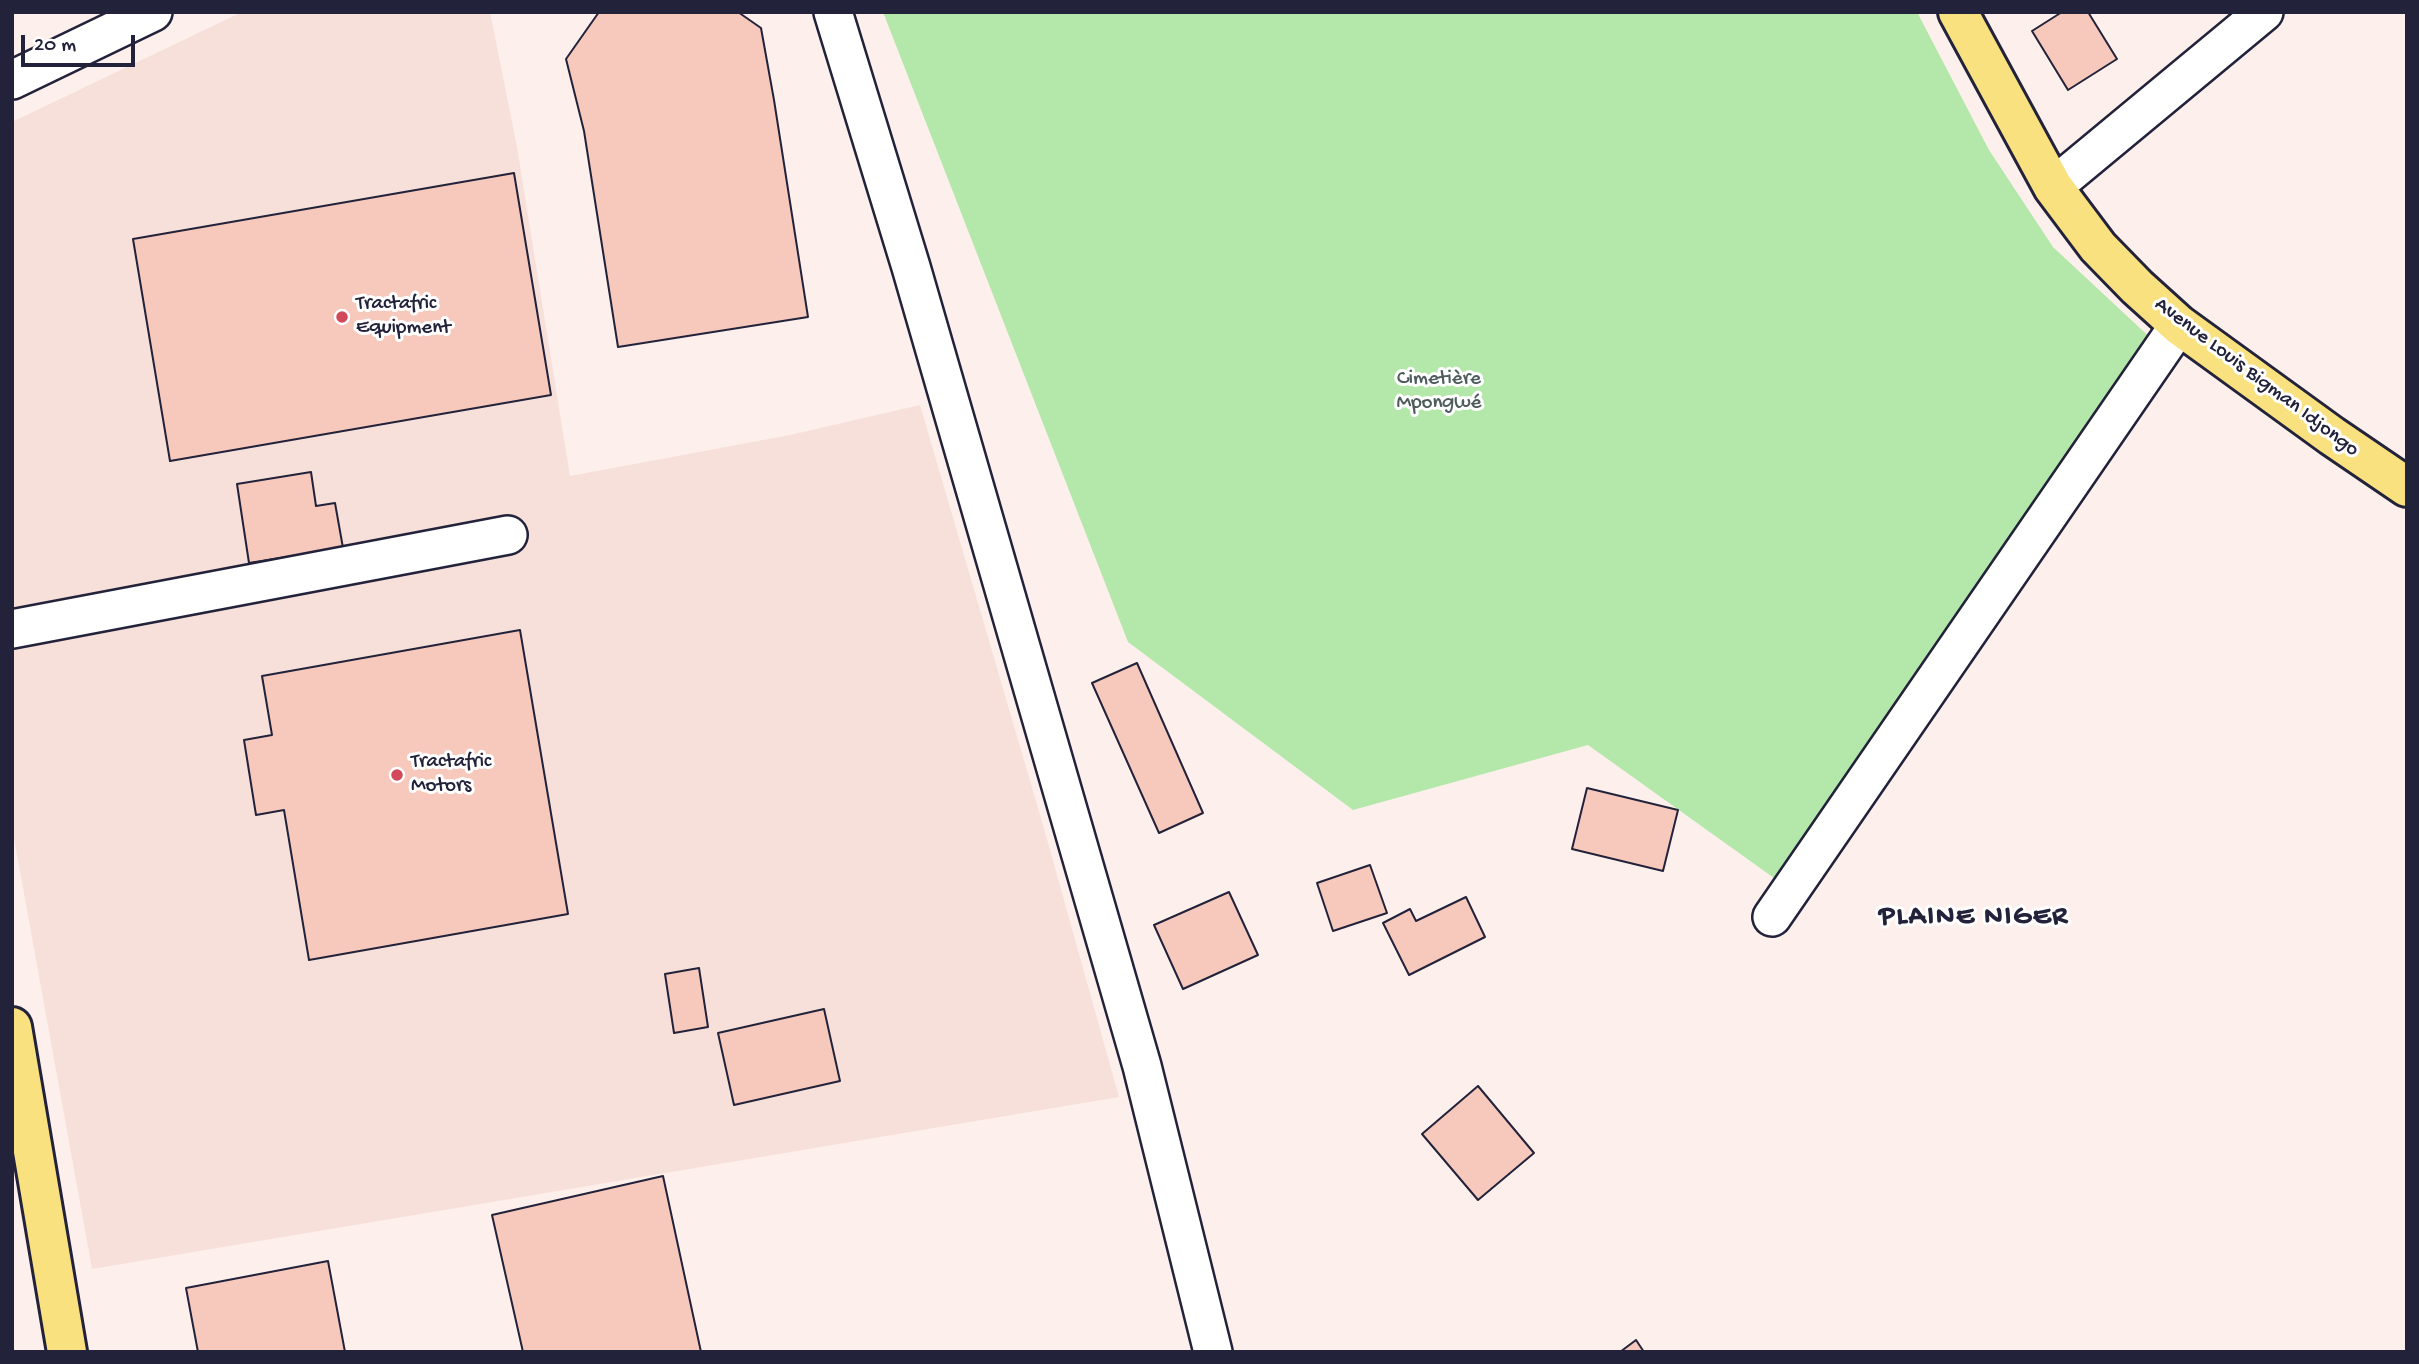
<!DOCTYPE html>
<html>
<head>
<meta charset="utf-8">
<style>
	body { margin:0 }
	#map { position:relative; width:2419px; height:1364px; overflow:hidden; background:#fdefeb; font-family:"Gochi Hand",sans-serif }
	canvas { display:block }
	.frame { position:absolute; inset:0; border:14px solid #22223b; pointer-events:none }
	.scale { position:absolute; left:21px; top:35px; width:114px; height:32px; box-sizing:border-box; border:4px solid #22223b; border-top:0; padding-left:9px; font-size:21px; line-height:24px; white-space:nowrap; color:#22223b; -webkit-text-stroke:5px #fff; paint-order:stroke }
</style>
</head>
<body>
<div id="map">
<canvas width="2419" height="1364"></canvas>
<div class="frame"></div>
<div class="scale">20 m</div>
</div>
<script>
const ctx = document.querySelector('canvas').getContext('2d');
ctx.lineJoin = 'round';
function paint(path, color) {
  ctx.fillStyle = color;
  ctx.fill(path, 'evenodd');
}
function shape(rows) {
  const path = new Path2D();
  for (const r of rows) {
    path.moveTo(r[0], r[1]);
    for (let i = 2; i < r.length; i += 2) path.lineTo(r[i], r[i + 1]);
  }
  return path;
}
function strokePath(path, color, width, dash) {
  ctx.strokeStyle = color;
  ctx.lineWidth = width;
  ctx.lineCap = dash ? 'butt' : 'round';
  ctx.setLineDash(dash || []);
  ctx.stroke(path);
}
function label(font, color, halo, rows, align = 'center') {
  ctx.font = font + ' "Gochi Hand",sans-serif';
  ctx.lineWidth = 6;
  ctx.setLineDash([]);
  ctx.textBaseline = 'middle';
  ctx.strokeStyle = halo;
  ctx.fillStyle = color;
  for (const [text, x, y, turn = 0] of rows) {
    ctx.save();
    ctx.translate(x, y);
    ctx.rotate((+turn || 0) * Math.PI / 180);
    ctx.textAlign = isNaN(turn) ? turn : align;
    if (halo) ctx.strokeText(text, 0, 0);
    ctx.fillText(text, 0, 0);
    ctx.restore();
  }
}
const built = shape([
	[242,12,490,12,517,147,570,476,790,435,920,405,1043,825,1119,1097,92,1269,12,827,12,122]
]);
const green = shape([
	[883,12,1917,12,1989,150,2053,247,2156,343,1781,883,1588,745,1353,810,1128,642]
]);
const building = shape([
	[599,12,738,12,761,28,774,100,808,317,618,347,584,131,566,59,599,12],
	[2062,12,2088,12,2117,59,2068,90,2032,31,2062,12],
	[514,173,551,395,170,461,133,239,514,173],
	[311,472,316,506,335,503,343,548,249,563,237,484,311,472],
	[520,630,568,914,309,960,284,810,256,815,244,740,272,735,262,676,520,630],
	[1137,663,1203,813,1159,833,1092,683,1137,663],
	[1587,788,1678,810,1663,871,1572,849,1587,788],
	[1370,865,1387,913,1333,931,1317,883,1370,865],
	[1229,892,1258,955,1183,989,1154,925,1229,892],
	[1466,897,1485,937,1409,975,1383,923,1410,909,1416,921,1466,897],
	[699,968,708,1027,674,1033,665,974,699,968],
	[824,1009,840,1081,734,1105,718,1033,824,1009],
	[1478,1086,1534,1153,1478,1200,1422,1134,1478,1086],
	[663,1176,701,1352,523,1352,492,1215,663,1176],
	[328,1261,345,1352,198,1352,186,1288,328,1261],
	[1636,1340,1644,1352,1620,1352,1636,1340]
]);
const minor = shape([
	[833,12,911,267,1142,1066,1213,1352],
	[12,80,153,12],
	[2053,187,2264,12],
	[12,629,508,535],
	[1772,917,2179,325]
]);
const major = shape([
	[1958,12,2053,187,2098,247,2137,287,2179,325,2332,436,2407,487],
	[12,1027,67,1352]
]);
const markers = [
	[342,317,7,"#d1495b"],
	[397,775,7,"#d1495b"]
];
const poiNames = [
	["Tractafric",356,305],
	["Equipment",356,329],
	["Tractafric",411,763],
	["Motors",411,787]
];
const streetNames = [
	["Avenue Louis Bigman Idjongo",2256,378,37]
];
const parkNames = [
	["Cimetière",1439,380],
	["Mpongwé",1439,404]
];
const districtNames = [
	["PLAINE NIGER",1974,919]
];
paint(built, '#f7e0da');
paint(green, '#b4e8aa');
paint(building, '#f7c9bc');
strokePath(building, '#22223b', 2);
strokePath(minor, '#22223b', 42);
strokePath(major, '#22223b', 44);
strokePath(minor, '#fff', 37);
strokePath(major, '#fae180', 38);
for (const [x, y, r, color] of markers) {
  const dot = new Path2D();
  dot.arc(x, y, r, 0, 2 * Math.PI);
  ctx.fillStyle = color;
  ctx.fill(dot);
  strokePath(dot, '#fff', 2.5);
}
label('21px', '#22223b', '#fff', poiNames, 'left');
label('21px', '#22223b', '#fff', streetNames);
label('21px', '#4e5d5c', '#fff', parkNames);
ctx.letterSpacing = '2px';
label('bold 28px', '#22223b', '#fff', districtNames);
ctx.letterSpacing = '0px';
</script>
</body>
</html>
